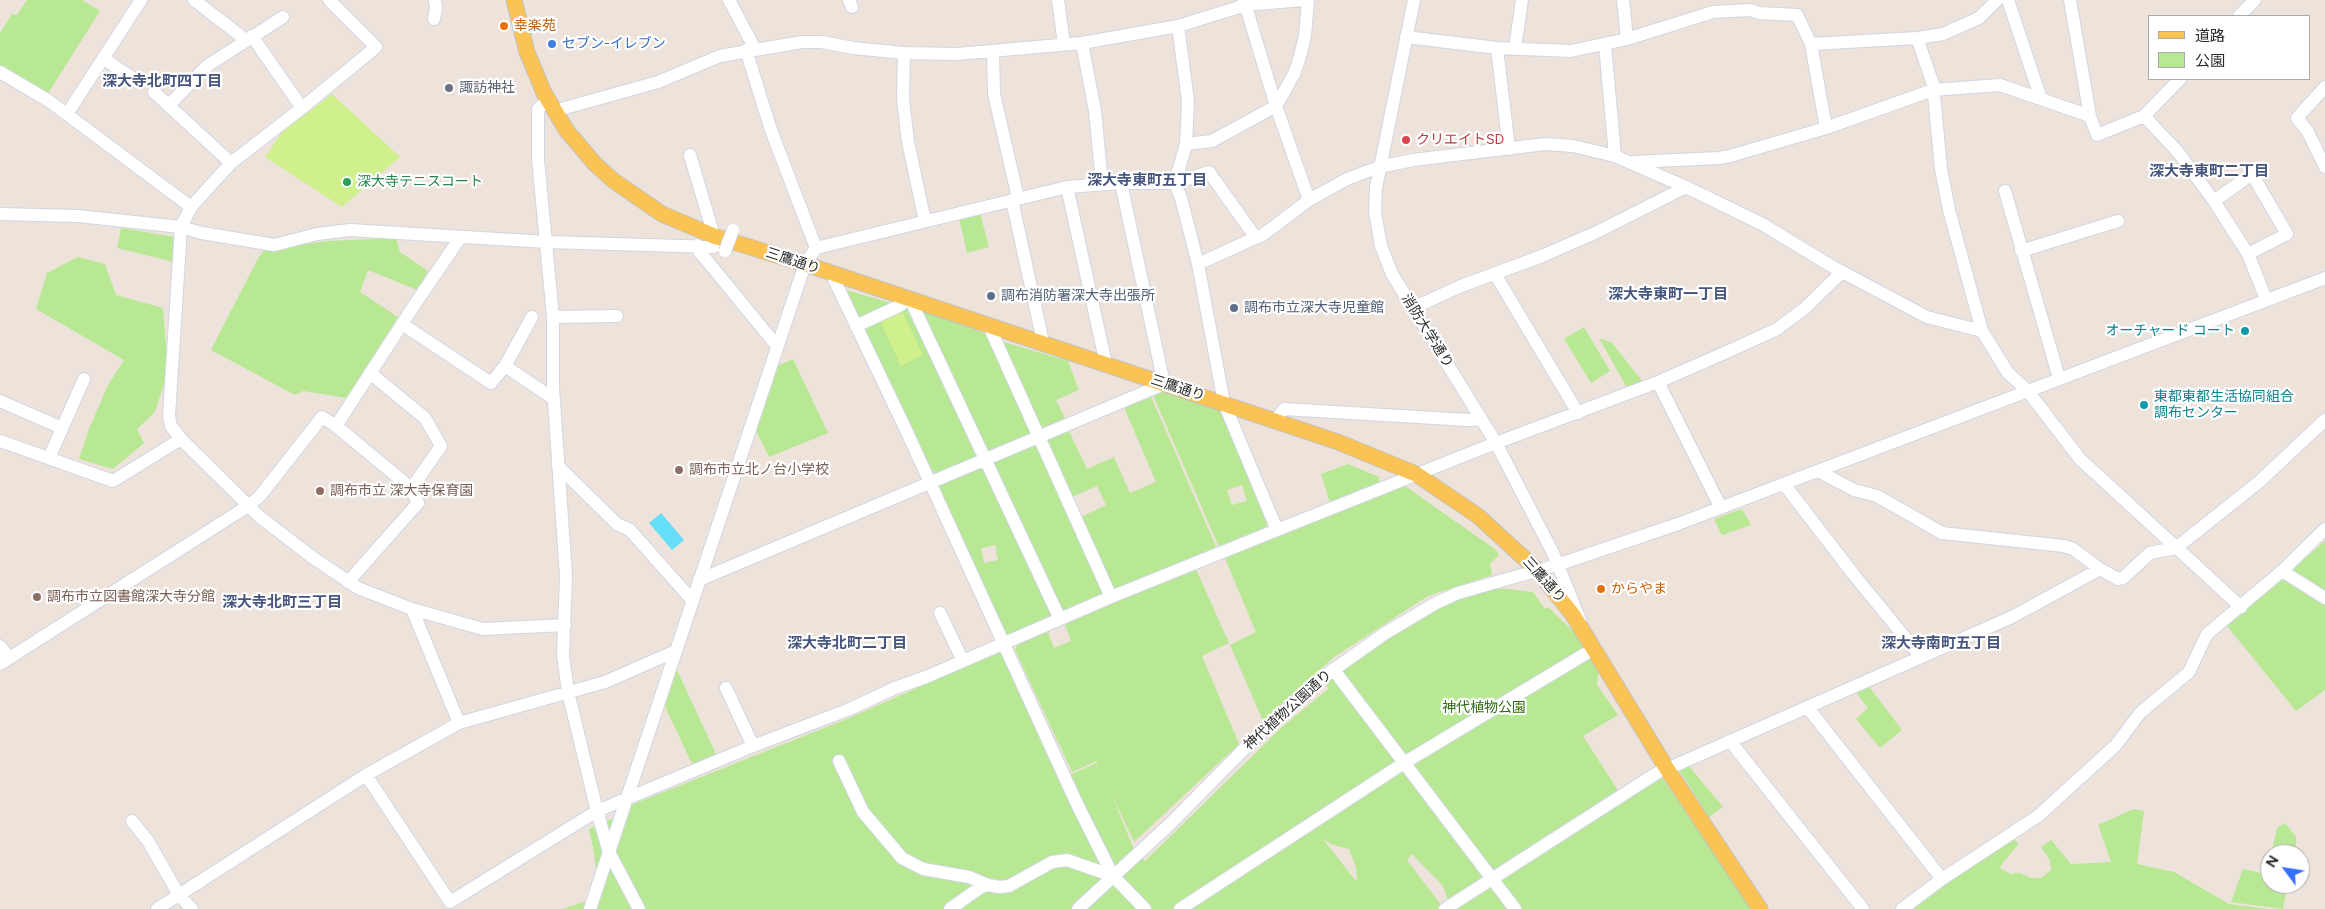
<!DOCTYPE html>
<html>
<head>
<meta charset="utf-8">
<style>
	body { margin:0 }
	#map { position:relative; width:2325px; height:909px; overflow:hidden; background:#ede3db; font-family:Figtree,"Noto Sans JP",sans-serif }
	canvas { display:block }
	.legend { position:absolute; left:2148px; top:15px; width:162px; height:65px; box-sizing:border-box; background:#fff; border:1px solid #aaa; margin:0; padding:6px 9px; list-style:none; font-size:15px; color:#2a2a2a }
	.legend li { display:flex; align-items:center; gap:10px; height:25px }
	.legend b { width:25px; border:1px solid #aaa }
	.north { position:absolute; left:2260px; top:844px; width:50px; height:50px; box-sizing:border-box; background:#fff; border:1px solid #aaa; border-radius:50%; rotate:301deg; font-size:14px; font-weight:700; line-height:20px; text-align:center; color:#2a2a2a }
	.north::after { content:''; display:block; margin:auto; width:18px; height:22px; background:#366eff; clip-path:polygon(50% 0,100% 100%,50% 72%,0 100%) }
</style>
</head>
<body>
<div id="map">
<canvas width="2325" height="909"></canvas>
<ul class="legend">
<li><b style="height:6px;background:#fac353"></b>道路</li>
<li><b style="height:14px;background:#b8e893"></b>公園</li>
</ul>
<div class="north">N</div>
</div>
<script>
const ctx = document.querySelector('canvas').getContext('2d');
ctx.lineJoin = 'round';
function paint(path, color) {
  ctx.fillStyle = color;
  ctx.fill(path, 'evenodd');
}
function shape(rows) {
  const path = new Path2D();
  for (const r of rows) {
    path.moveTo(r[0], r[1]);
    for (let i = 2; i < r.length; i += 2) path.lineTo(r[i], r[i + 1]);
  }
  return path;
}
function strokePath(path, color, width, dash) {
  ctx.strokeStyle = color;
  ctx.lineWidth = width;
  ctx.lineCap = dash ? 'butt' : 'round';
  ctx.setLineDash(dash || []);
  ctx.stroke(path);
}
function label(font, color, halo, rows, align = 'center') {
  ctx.font = font + ' Figtree,"Noto Sans JP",sans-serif';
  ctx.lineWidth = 4.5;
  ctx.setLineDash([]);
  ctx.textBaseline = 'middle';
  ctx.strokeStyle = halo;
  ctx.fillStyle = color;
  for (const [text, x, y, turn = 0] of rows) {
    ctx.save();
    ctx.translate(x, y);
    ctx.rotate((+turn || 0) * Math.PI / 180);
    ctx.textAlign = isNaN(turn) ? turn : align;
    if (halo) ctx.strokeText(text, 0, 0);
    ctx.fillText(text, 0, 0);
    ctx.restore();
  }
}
const green = shape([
	[27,0,82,0,100,11,47,95,0,69,0,33,12,14,17,15],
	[980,213,989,247,967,253,959,218],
	[121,228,176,237,174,262,117,248],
	[396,238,400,252,428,271,417,290,368,270,360,292,398,317,347,398,303,391,295,395,211,350,257,260,265,249,327,241],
	[78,257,105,264,116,295,163,308,168,371,155,412,137,429,144,443,113,469,79,459,89,429,108,385,124,360,36,309,47,273],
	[842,289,906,307,978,456,934,474],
	[923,311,989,335,1032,432,1030,435,986,452,920,313],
	[1584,327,1610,371,1591,383,1564,339],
	[1599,338,1612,343,1643,382,1627,388],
	[1004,342,1068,361,1079,390,1056,400,1066,420,1046,428,1040,428,1001,343],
	[793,359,828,433,769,457,754,427,773,368],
	[1160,390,1223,411,1267,522,1266,527,1219,547,1152,393],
	[1242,485,1247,501,1232,505,1227,490],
	[1150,394,1216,547,1114,590,1081,517,1106,505,1097,486,1072,497,1046,441,1048,437,1068,429,1087,469,1114,457,1130,493,1156,482,1123,405],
	[1036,443,1105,596,1064,612,1060,610,992,465,994,461],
	[1348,464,1379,477,1379,486,1330,503,1321,474],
	[980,467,984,468,1053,612,1051,617,1006,636,937,489,939,484],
	[995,545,998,560,984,563,981,548],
	[1401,483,1496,550,1499,555,1490,564,1492,575,1428,596,1334,657,1263,721,1230,645,1256,632,1224,556],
	[1742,509,1751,525,1722,535,1714,519],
	[2325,541,2325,690,2296,711,2227,626],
	[1195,567,1229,643,1202,656,1239,744,1134,842,1111,793,1133,847,1145,861,1282,727,1328,689,1326,682,1377,644,1454,600,1491,588,1509,589,1533,592,1545,609,1548,607,1572,630,1599,667,1597,685,1618,715,1583,736,1619,792,1658,772,1753,909,562,909,599,897,594,853,589,829,629,811,631,805,849,718,1001,651,1062,778,1097,763,1097,761,1072,772,1015,650,1019,641,1047,629,1054,648,1071,641,1064,622],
	[1323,839,1333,845,1349,849,1356,867,1357,879,1355,880],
	[1412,854,1443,886,1448,901,1441,905,1407,860],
	[676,668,717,756,693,766,662,700],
	[1867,684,1902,730,1880,748,1856,719,1868,708,1854,690],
	[1688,765,1723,807,1709,817,1679,770],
	[2134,809,2144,811,2137,864,2174,872,2229,904,2268,909,1910,909,2012,838,2019,844,2004,861,2000,868,2011,874,2020,873,2031,878,2041,878,2051,870,2050,860,2041,847,2051,840,2071,864,2111,862,2098,825],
	[2285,823,2296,837,2296,854,2271,854,2277,828],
	[2243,869,2270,875,2270,884,2288,884,2283,909,2231,902]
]);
const pitch = shape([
	[332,94,400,157,342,207,265,157,282,132],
	[902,311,923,355,901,366,880,321]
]);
const water = shape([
	[661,513,684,540,672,550,649,523]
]);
const minor = shape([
	[194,0,246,40],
	[329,0,376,47,302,108,231,163,191,207,181,227,169,416,171,426,181,439,260,517,312,557,358,588,412,609,483,629,565,625],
	[729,0,755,49],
	[849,0,852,7],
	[1058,0,1064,44],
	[1244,0,1276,106,1309,200],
	[1414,0,1376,188,1375,212,1381,246,1392,274,1496,443,1553,553,1580,620],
	[1623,0,1627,39],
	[2008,0,2041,99],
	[2070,0,2090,116,2097,135,2144,116,2180,79],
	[2239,16,2255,0],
	[434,19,436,8,435,0],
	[1178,26,1188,101,1186,144,1175,183,1181,198,1198,264,1224,403,1277,530],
	[252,36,302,108],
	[1406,37,1497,48,1571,51,1627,39,1713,12,1750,10,1759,13,1797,15,1811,44,1826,128],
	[1917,38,1933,84,1941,169,1949,210,1982,331,2008,373,2027,390,2080,459,2241,607],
	[1082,43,1095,111,1102,184],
	[1811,44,1917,38,1943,34,1979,18,1997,0],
	[1605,45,1615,156],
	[1497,48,1509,149],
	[1515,48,1522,0],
	[746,50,771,130,816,248],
	[993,51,994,94,1018,198],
	[904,53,903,99,908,142,925,221],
	[103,58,138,82],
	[0,72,49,101,191,207],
	[2325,87,2297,118,2308,132,2325,167],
	[154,92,231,163],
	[548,100,538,109,538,159,553,317,553,387,566,576,563,655,568,692,597,811,609,852,639,909],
	[169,105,207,66,283,17],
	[554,111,658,82,720,56,802,42,822,42,853,48,904,53,957,54,1082,43,1178,26,1246,5,1303,0],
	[67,114,141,0],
	[2144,116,2178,152,2214,201,2248,254,2266,299],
	[1186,144,1212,141,1276,106,1294,74,1299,60,1305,36,1308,0],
	[690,155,714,236],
	[1634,162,1719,158,1730,156,1826,128,1933,90,2000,85,2090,116],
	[1067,187,1106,364],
	[2005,191,2059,378],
	[1012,200,1043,342],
	[2214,201,2252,174,2287,234,2248,254],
	[0,214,78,216,181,227,202,233,274,245,317,234,350,230,547,242,714,247,720,238],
	[697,245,699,251,777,346],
	[2021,251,2118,221],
	[1198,264,1264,234,1309,200,1347,179,1379,167,1413,160,1545,144,1573,146,1615,156,1686,187,1762,224,1833,267,1927,317,1982,331],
	[831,273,906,430,1077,804,1113,876],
	[1495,274,1578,413],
	[910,299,1060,619],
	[1413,308,1461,286,1542,256,1597,232,1686,187],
	[553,317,617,316],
	[402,324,491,383,505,366,532,317],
	[856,326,901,305],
	[989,326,1111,597],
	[505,366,554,399],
	[370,373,425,418,441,446,411,489],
	[1658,382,1721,508],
	[0,401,62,428],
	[1275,421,1284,409,1468,420,1481,419],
	[336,426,417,301,460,238],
	[0,441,113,481,181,439],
	[49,458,84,379],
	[558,466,617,524,630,530,692,600],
	[1818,471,1854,490,1877,496,1942,533,2064,546,2073,549,2100,569,2118,579,2123,578,2150,553,2176,548,2260,481,2325,420],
	[1784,484,1854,575,1921,657],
	[2282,571,2325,598],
	[699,580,1164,384,1121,183],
	[412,609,459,723],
	[940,613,963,661],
	[0,646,9,657],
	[0,664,248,506,260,496,322,417,336,426,405,483,411,489,418,503,348,582],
	[1333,669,1515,909],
	[726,688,753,746],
	[1808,708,1942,879],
	[1730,741,1863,909],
	[839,761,863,812,902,858,923,869,969,877,988,885,999,887,1009,886,1052,862,1067,860,1113,876,1145,909],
	[1667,769,2012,617,2100,569],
	[366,775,450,902,597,811,753,746,850,709,895,688,926,677,1111,597,1277,530,1488,446,1658,382,1729,351,1777,329,1805,308,1842,272],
	[132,821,148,841,179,895,192,909],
	[157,909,366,775,459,723,605,682,676,651],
	[590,909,805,264,816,248,1067,187,1121,183,1175,183,1209,172,1256,238],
	[950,909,981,887,988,885],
	[1078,909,1170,824,1252,741,1326,675,1384,634,1436,603,1458,593,1557,565,1678,524,2325,278],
	[1180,909,1404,763,1585,654],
	[1445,909,1660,771],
	[1902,909,1942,879,2038,816,2116,745,2140,713,2189,672,2207,634,2282,571,2325,529]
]);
const major = shape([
	[514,0,527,52,544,93,567,131,595,164,614,181,662,214,714,236,805,264,1338,442,1416,474,1478,516,1537,570,1573,615,1667,769,1760,909]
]);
const minorBridge = shape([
	[725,251,733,230]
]);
const markers = [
	[504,26,5,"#e8710a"],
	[552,44,5,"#3f7fe0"],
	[449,88,5,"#6b7280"],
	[1406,140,5,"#e0444e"],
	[347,182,5,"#2e9e5b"],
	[991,296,5,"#5c6f8a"],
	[1234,308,5,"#5c6f8a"],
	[2245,331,5,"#0f9aa8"],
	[2144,405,5,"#0f9aa8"],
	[679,470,5,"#8d6e63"],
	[320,491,5,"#8d6e63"],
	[1601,589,5,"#e8710a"],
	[37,597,5,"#8d6e63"]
];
const foodNames = [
	["幸楽苑",514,26],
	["からやま",1611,589]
];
const shopNames = [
	["セブン-イレブン",562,44]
];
const worshipNames = [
	["諏訪神社",459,88]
];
const healthNames = [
	["クリエイトSD",1416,140]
];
const leisureNames = [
	["深大寺テニスコート",357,182]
];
const streetNames = [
	["三鷹通り",793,261,18],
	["消防大学通り",1427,331,58],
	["三鷹通り",1178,388,18],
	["三鷹通り",1544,580,48],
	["神代植物公園通り",1288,710,-42]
];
const serviceNames = [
	["調布消防署深大寺出張所",1001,296],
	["調布市立深大寺児童館",1244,308]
];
const cultureNames = [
	["オーチャード コート",2235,331],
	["東都東都生活協同組合",2154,397,"left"],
	["調布センター",2154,413,"left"]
];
const educationNames = [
	["調布市立北ノ台小学校",689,470],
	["調布市立 深大寺保育園",330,491],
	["調布市立図書館深大寺分館",47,597]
];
const parkNames = [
	["神代植物公園",1484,708]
];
const neighbourhoodNames = [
	["深大寺北町四丁目",162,82],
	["深大寺東町二丁目",2209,172],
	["深大寺東町五丁目",1147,181],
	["深大寺東町一丁目",1668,295],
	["深大寺北町三丁目",282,603],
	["深大寺北町二丁目",847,644],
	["深大寺南町五丁目",1941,644]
];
paint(green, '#b8e893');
paint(pitch, '#d0f08e');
paint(water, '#66def7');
strokePath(minor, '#d0d6e4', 14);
strokePath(major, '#c3c3c3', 17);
strokePath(minor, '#fff', 12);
strokePath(major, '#fac353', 15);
strokePath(minorBridge, '#d0d6e4', 14, []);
strokePath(minorBridge, '#fff', 12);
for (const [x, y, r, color] of markers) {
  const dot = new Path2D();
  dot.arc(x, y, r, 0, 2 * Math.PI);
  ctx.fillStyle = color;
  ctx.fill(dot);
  strokePath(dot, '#fff', 2);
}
label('14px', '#c56008', '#fff', foodNames, 'left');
label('14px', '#366cbe', '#fff', shopNames, 'left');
label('14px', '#5b616d', '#fff', worshipNames, 'left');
label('14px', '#be3a42', '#fff', healthNames, 'left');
label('14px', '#27864d', '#fff', leisureNames, 'left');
label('14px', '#2a2a2a', '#fff', streetNames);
label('14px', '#4e5e75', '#fff', serviceNames, 'left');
label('14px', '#0d838f', '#fff', cultureNames, 'right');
label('14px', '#785e54', '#fff', educationNames, 'left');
label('14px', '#2f6c15', '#fff', parkNames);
label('bold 15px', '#47567e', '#fff', neighbourhoodNames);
</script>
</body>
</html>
